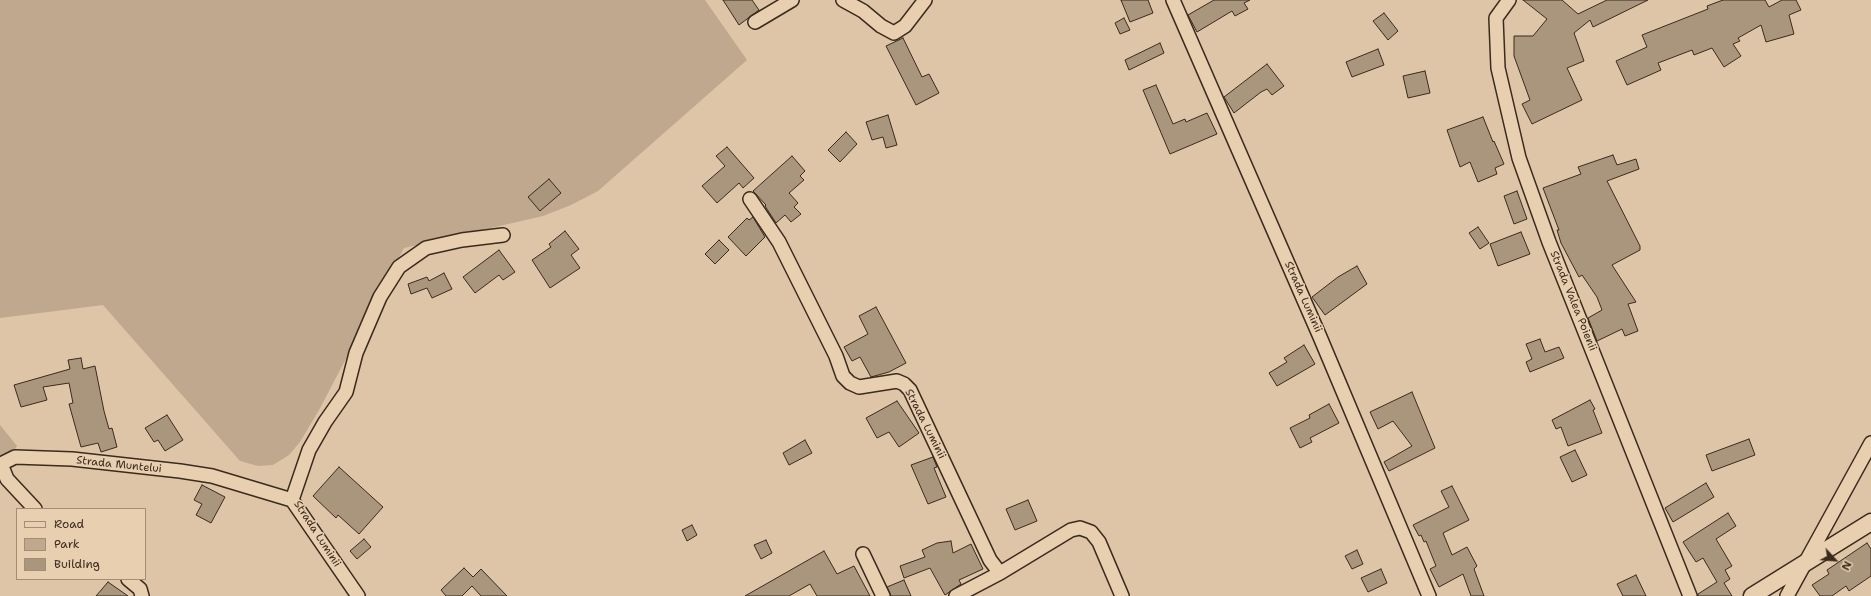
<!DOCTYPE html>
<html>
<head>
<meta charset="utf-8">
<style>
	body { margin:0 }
	#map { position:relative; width:1871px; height:596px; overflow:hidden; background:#dec5a7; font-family:"Shantell Sans",sans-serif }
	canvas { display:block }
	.legend { position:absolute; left:16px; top:508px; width:130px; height:72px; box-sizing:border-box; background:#e8cfb0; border:1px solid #a38d76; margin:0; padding:5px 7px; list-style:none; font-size:12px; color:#3b2a1e }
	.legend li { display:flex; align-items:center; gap:8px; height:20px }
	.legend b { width:20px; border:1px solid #a38d76 }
	.north { position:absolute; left:1815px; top:540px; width:40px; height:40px; -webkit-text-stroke:3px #e8cfb0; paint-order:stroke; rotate:116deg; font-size:11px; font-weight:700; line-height:16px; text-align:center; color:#3b2a1e }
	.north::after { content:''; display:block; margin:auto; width:14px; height:18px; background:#3b2a1e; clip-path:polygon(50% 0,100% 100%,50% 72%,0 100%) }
</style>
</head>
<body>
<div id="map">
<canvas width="1871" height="596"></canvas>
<ul class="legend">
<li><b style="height:5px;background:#e8cfb0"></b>Road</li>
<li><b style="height:11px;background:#bfa88e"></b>Park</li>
<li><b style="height:11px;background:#aa957d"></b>Building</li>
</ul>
<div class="north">N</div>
</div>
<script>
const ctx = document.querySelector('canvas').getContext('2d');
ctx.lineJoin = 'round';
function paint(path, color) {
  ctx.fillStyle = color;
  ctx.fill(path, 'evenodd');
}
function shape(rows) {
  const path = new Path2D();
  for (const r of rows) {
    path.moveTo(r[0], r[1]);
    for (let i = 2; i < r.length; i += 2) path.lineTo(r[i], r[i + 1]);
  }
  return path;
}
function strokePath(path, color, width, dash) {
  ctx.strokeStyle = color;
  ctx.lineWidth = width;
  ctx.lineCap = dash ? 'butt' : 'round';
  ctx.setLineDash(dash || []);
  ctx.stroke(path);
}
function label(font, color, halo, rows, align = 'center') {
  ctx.font = font + ' "Shantell Sans",sans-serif';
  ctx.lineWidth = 3;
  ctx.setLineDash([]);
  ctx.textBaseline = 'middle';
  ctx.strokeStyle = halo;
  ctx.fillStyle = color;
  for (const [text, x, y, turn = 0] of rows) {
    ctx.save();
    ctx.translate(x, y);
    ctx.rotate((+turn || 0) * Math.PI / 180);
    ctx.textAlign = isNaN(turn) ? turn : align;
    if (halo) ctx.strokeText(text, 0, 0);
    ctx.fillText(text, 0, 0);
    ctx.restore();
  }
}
const green = shape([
	[0,0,705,0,747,60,598,191,571,205,543,216,404,248,319,410,300,442,289,455,273,465,258,466,240,461,103,305,0,318],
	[0,425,17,446,0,473]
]);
const building = shape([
	[723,0,752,0,759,10,739,25,723,0],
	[1121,0,1148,0,1153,13,1130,22,1121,0],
	[1214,0,1250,0,1244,3,1248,9,1235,16,1232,11,1197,32,1188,15,1214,0],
	[1523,0,1562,0,1578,14,1607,0,1648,0,1593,27,1590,20,1574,33,1584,61,1567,68,1582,100,1532,124,1522,104,1530,100,1514,56,1514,36,1533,36,1547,19,1523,0],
	[1723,0,1765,0,1769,7,1782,0,1796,0,1801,10,1789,15,1794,34,1766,42,1761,25,1738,38,1740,41,1733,44,1741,56,1724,67,1712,48,1694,55,1692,50,1658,63,1661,70,1627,85,1616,61,1647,47,1642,35,1708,9,1707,6,1723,0],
	[1384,13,1398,31,1388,40,1373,21,1384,13],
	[1124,18,1130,30,1120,34,1115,23,1124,18],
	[903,38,922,77,929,74,939,93,916,105,886,46,903,38],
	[1160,43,1164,53,1129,70,1125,60,1160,43],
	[1378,49,1384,65,1352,77,1346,62,1378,49],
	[1267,64,1284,86,1272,95,1267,89,1261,92,1234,113,1224,97,1267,64],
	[1425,71,1430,93,1408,98,1403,76,1425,71],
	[1156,85,1173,124,1185,119,1186,122,1207,113,1217,134,1170,154,1143,90,1156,85],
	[888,115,897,145,886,148,883,137,872,140,866,122,888,115],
	[1483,117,1493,142,1494,141,1504,164,1495,168,1497,174,1478,182,1470,162,1460,167,1447,130,1483,117],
	[846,132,857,144,840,162,828,150,846,132],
	[727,147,754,178,743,188,739,183,717,203,702,186,725,166,716,156,727,147],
	[1613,155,1617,165,1636,159,1639,169,1607,181,1640,246,1640,250,1612,265,1636,302,1628,304,1638,331,1625,336,1622,329,1597,341,1588,318,1602,310,1597,297,1582,275,1579,277,1561,243,1557,230,1559,230,1543,188,1581,174,1578,167,1613,155],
	[792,156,805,171,800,176,804,180,789,193,798,203,794,207,801,214,791,222,785,215,776,223,765,206,766,205,753,191,792,156],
	[549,179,561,193,540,211,528,197,549,179],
	[1517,191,1527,219,1514,224,1504,196,1517,191],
	[753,217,765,237,746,256,728,237,747,218,749,220,753,217],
	[1478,227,1489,243,1480,249,1469,233,1478,227],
	[565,231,579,249,571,255,580,268,550,288,532,260,551,247,549,244,565,231],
	[1521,232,1530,254,1498,266,1490,244,1521,232],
	[719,240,729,250,715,264,705,254,719,240],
	[499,250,515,272,503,280,499,275,475,293,463,277,499,250],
	[1357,266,1367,284,1325,315,1312,297,1338,277,1357,266],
	[444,273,452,289,432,298,427,288,411,294,408,284,427,277,429,281,444,273],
	[876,307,906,363,889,372,871,377,860,357,852,361,844,347,868,334,859,316,876,307],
	[1540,339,1545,352,1559,347,1564,358,1530,372,1526,362,1532,359,1526,344,1540,339],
	[1304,345,1315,364,1277,386,1269,373,1287,362,1284,358,1304,345],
	[81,358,83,369,95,366,104,411,109,429,112,428,117,447,101,452,98,443,81,447,69,404,73,403,69,383,43,387,47,400,21,407,14,385,70,369,68,360,81,358],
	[1412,392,1435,448,1389,471,1384,462,1412,446,1393,421,1378,429,1370,412,1412,392],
	[1590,400,1595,409,1593,410,1602,433,1568,446,1561,427,1556,429,1552,420,1590,400],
	[897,401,919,433,899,447,889,432,877,438,866,418,897,401],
	[1329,404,1339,423,1310,438,1312,442,1300,448,1290,428,1310,418,1309,415,1329,404],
	[167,415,183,440,165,451,158,440,154,442,145,428,167,415],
	[1749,439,1755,455,1712,471,1706,455,1749,439],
	[805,440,812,453,789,465,783,453,805,440],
	[1575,450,1587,475,1572,482,1560,457,1575,450],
	[933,457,937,467,934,468,946,497,928,504,911,465,933,457],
	[339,467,383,507,359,534,338,515,336,518,313,496,339,467],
	[1706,483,1714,497,1673,522,1665,508,1706,483],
	[202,485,225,497,211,523,196,515,202,504,194,500,202,485],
	[1452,486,1469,520,1443,533,1452,555,1467,547,1477,566,1474,569,1484,596,1471,596,1463,574,1439,587,1430,569,1436,566,1426,541,1424,542,1421,535,1419,536,1413,525,1449,507,1441,491,1452,486],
	[1028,500,1037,521,1015,530,1006,509,1028,500],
	[1728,513,1736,526,1716,539,1732,566,1725,570,1730,579,1724,583,1732,596,1698,596,1698,594,1717,582,1703,558,1696,562,1683,542,1728,513],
	[692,525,697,535,687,541,682,530,692,525],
	[364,539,371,547,357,559,350,551,364,539],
	[766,540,772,553,761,559,754,545,766,540],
	[951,541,953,553,971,544,983,569,959,580,961,584,945,595,930,568,904,578,900,566,925,557,922,550,937,543,951,541],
	[1867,543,1871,549,1871,576,1849,591,1846,586,1832,596,1820,596,1812,585,1829,574,1827,570,1867,543],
	[1357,550,1363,564,1352,569,1345,556,1357,550],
	[824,551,837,574,854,566,870,596,817,596,810,584,789,596,745,596,824,551],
	[464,568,473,577,481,569,507,596,481,596,472,586,462,596,446,596,441,590,464,568],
	[1381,569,1387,583,1368,592,1361,578,1381,569],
	[1636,575,1646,596,1623,596,1617,584,1636,575],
	[904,580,911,596,891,596,887,587,904,580],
	[108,582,128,596,96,596,108,582]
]);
const minor = shape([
	[843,0,863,11,881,26,894,33,905,26,925,0],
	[1173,0,1320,337,1429,596],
	[1509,0,1496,18,1498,68,1519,158,1549,242,1690,596],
	[755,22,792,0],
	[750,199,779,242,836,356,843,376,850,383,859,387,897,381,904,384,910,390,990,560,1000,573,1071,530,1080,528,1091,532,1099,542,1122,596],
	[35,509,7,479,1,464,15,457,72,459,180,471,212,476,292,500],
	[863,554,883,596],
	[128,579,140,589,142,596],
	[358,596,292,500,309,450,325,422,346,392,356,353,380,297,399,267,426,248,462,240,503,235],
	[956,596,1000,573],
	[1787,596,1871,443]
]);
const tertiary = shape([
	[1752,596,1871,522]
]);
const streetNames = [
	["Strada Luminii",1303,297,66],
	["Strada Valea Poienii",1573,301,68],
	["Strada Luminii",925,424,63],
	["Strada Muntelui",119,465,6],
	["Strada Luminii",317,534,57]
];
paint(green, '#bfa88e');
paint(building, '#aa957d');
strokePath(building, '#3b2a1e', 1);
strokePath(minor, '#3b2a1e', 16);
strokePath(tertiary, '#3b2a1e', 19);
strokePath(minor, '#e8cfb0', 13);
strokePath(tertiary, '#e8cfb0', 16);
label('11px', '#3b2a1e', '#e8cfb0', streetNames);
</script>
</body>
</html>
